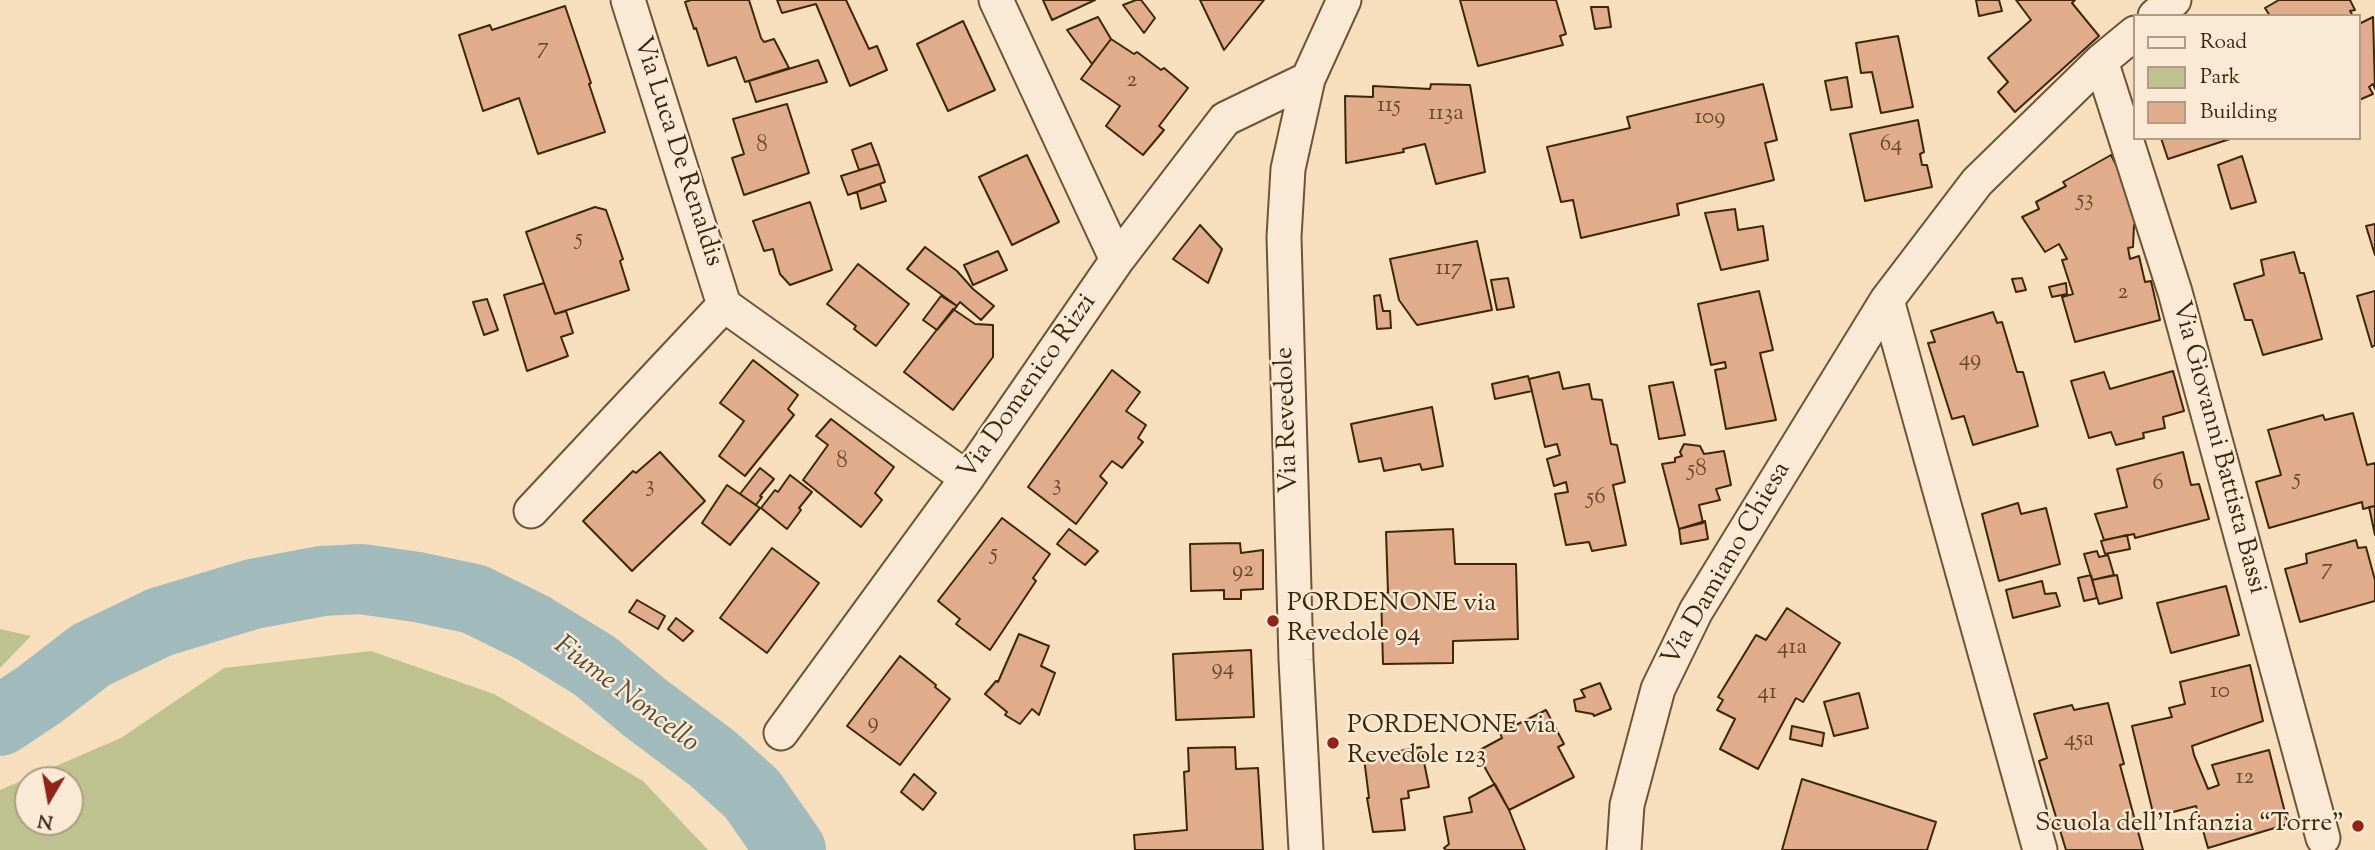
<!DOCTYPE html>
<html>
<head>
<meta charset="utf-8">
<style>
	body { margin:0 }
	#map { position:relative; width:2375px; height:850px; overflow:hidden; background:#f7dfbe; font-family:"Sorts Mill Goudy",serif }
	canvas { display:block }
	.legend { position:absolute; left:2133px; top:14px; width:228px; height:126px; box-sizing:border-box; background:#faead5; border:2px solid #ae9c83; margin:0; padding:9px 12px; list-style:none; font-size:21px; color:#3d2709 }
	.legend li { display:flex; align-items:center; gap:14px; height:35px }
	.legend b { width:35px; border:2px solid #ae9c83 }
	.north { position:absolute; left:14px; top:766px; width:70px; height:70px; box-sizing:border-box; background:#faead5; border:2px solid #ae9c83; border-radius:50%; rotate:190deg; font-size:19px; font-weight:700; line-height:28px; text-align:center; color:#3d2709 }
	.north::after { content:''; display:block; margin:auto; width:24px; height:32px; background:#8f2418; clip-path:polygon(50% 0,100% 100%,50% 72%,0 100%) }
</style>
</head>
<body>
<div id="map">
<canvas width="2375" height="850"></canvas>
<ul class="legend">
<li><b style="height:9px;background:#faead5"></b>Road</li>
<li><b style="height:19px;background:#bec190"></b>Park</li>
<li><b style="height:19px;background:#e1ac8b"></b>Building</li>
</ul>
<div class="north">N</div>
</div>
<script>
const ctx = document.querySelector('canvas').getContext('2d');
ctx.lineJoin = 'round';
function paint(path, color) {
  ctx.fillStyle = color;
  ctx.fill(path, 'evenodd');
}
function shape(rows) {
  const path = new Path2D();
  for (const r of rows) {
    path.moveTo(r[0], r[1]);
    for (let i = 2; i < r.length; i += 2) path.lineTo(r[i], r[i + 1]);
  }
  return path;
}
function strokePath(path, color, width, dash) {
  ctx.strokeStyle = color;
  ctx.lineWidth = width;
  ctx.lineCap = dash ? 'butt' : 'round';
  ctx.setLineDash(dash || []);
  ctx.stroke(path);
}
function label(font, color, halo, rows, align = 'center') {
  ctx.font = font + ' "Sorts Mill Goudy",serif';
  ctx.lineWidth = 5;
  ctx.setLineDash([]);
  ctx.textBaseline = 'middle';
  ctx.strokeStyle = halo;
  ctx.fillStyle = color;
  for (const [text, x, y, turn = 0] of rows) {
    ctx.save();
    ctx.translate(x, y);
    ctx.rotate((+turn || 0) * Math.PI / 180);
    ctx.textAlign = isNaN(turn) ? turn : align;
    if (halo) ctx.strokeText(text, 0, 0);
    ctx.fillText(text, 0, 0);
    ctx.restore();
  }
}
const green = shape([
	[0,629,31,636,0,668],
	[371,651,494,694,643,781,708,850,0,850,0,790,121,738,224,668],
	[28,780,70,780,70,822,28,822]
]);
const river = shape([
	[0,721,39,695,91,655,160,622,253,594,322,581,361,579,417,587,474,599,533,628,595,666,644,707,712,758,752,794,791,850]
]);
const building = shape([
	[691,0,749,0,761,38,764,42,774,39,789,68,745,82,736,57,708,66,696,28,694,29,685,2,691,0],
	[777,0,846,0,869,49,877,46,887,70,850,86,816,4,782,13,777,0],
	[1043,0,1095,0,1052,20,1043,0],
	[1136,0,1141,0,1155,18,1144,33,1123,5,1136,0],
	[1200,0,1264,0,1224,50,1200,0],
	[1460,0,1556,0,1566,34,1560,36,1563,45,1478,66,1460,0],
	[1976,0,1999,0,2002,11,1979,16,1976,0],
	[2016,0,2075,0,2072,3,2099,36,2015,112,1998,92,2008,82,1988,58,2031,20,2016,0],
	[2279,0,2350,0,2355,10,2350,11,2353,16,2270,16,2265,8,2279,0],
	[565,6,591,83,589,84,605,132,538,154,519,98,483,111,459,35,490,25,492,30,565,6],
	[1591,7,1608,7,1611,27,1595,29,1591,7],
	[1098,17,1111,39,1092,64,1067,30,1098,17],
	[2373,17,2375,89,2373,84,2369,87,2373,94,2359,100,2359,24,2373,17],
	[963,21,995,90,948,111,917,44,963,21],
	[1898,36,1913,107,1881,113,1872,72,1861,73,1856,43,1898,36],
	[1111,39,1134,54,1137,52,1161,70,1164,68,1188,88,1159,126,1164,130,1143,155,1106,126,1120,106,1081,79,1111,39],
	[818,60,827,82,756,102,749,81,818,60],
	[1847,77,1852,107,1831,110,1825,81,1847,77],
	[1431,84,1470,85,1485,172,1436,184,1425,144,1403,149,1404,152,1346,163,1345,96,1373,97,1373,86,1430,89,1431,84],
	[1763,84,1777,140,1765,143,1774,180,1677,204,1679,215,1581,238,1573,200,1561,202,1547,147,1630,128,1627,117,1763,84],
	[787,104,809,173,744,195,732,158,744,154,733,119,787,104],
	[1918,120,1924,152,1920,154,1922,165,1927,165,1932,187,1865,201,1850,134,1918,120],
	[2161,138,2233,138,2168,159,2161,138],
	[871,143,879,164,859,170,852,150,871,143],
	[1027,155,1059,222,1012,245,979,177,1027,155],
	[2111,155,2144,219,2134,225,2133,247,2128,248,2130,259,2139,256,2145,282,2151,281,2160,320,2075,342,2062,297,2073,294,2062,260,2067,259,2059,244,2045,252,2022,217,2039,209,2036,202,2066,186,2063,182,2111,155],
	[2242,156,2256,202,2231,209,2218,165,2242,156],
	[879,164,885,182,848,195,841,176,879,164],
	[880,184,886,201,861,209,857,192,880,184],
	[810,202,832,270,790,285,780,274,773,249,764,251,753,221,810,202],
	[595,207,606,210,623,259,620,261,629,290,555,314,526,232,595,207],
	[1735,209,1738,230,1763,226,1768,260,1721,270,1705,213,1735,209],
	[2375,224,2375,255,2366,226,2375,224],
	[1200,225,1222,249,1208,283,1173,259,1200,225],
	[1477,241,1492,310,1417,325,1399,300,1390,259,1477,241],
	[925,247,957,271,973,289,994,306,981,320,960,302,957,306,907,269,925,247],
	[998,251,1007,270,973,285,964,265,998,251],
	[2294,252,2300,273,2304,273,2322,339,2263,355,2252,320,2245,320,2234,284,2264,275,2261,260,2294,252],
	[858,264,909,304,876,346,854,329,856,326,827,304,858,264],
	[1508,278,1514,307,1497,310,1491,280,1508,278],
	[2022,278,2026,290,2016,292,2012,279,2022,278],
	[544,283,555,314,566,311,573,333,561,337,568,356,527,371,504,295,544,283],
	[2066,283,2067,294,2052,297,2049,287,2066,283],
	[1759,291,1773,350,1760,353,1776,420,1726,429,1715,370,1726,368,1725,362,1711,365,1698,304,1759,291],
	[2375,291,2375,345,2372,347,2357,296,2375,291],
	[1380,295,1383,311,1390,311,1391,328,1377,329,1374,296,1380,295],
	[941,296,957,306,937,330,923,320,941,296],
	[487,299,498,330,484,335,473,302,487,299],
	[953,309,975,324,993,325,993,357,953,410,904,372,953,309],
	[1993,312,1997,323,2002,322,2017,372,2023,372,2038,426,1973,445,1964,416,1952,419,1928,343,1935,342,1931,331,1993,312],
	[753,360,798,395,788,409,794,415,745,476,719,456,744,421,720,403,753,360],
	[1112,370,1140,392,1126,411,1146,425,1138,438,1143,442,1122,468,1112,461,1100,476,1107,483,1076,524,1028,487,1112,370],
	[2173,371,2184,411,2163,417,2165,428,2143,433,2144,438,2116,445,2111,432,2089,438,2071,381,2104,372,2110,389,2173,371],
	[1559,372,1563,389,1589,384,1592,399,1602,400,1611,444,1617,445,1625,482,1613,485,1626,545,1592,551,1589,542,1566,545,1555,494,1568,492,1566,482,1554,486,1547,459,1560,455,1557,444,1545,447,1529,379,1559,372],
	[1528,376,1532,391,1495,399,1492,384,1528,376],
	[1673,382,1685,435,1659,439,1649,386,1673,382],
	[1432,407,1443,466,1422,470,1420,464,1384,471,1381,458,1359,462,1351,424,1432,407],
	[2353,413,2367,465,2375,463,2375,506,2363,509,2362,502,2269,528,2256,482,2281,475,2268,430,2323,415,2325,420,2353,413],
	[831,419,894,467,875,493,882,500,861,527,803,480,828,445,816,436,831,419],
	[1684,444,1700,446,1704,454,1724,451,1731,485,1716,489,1720,500,1699,505,1703,523,1679,529,1662,464,1675,462,1675,458,1682,456,1680,452,1684,444],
	[660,452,705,501,632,571,583,521,633,471,636,473,660,452],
	[2183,452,2191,485,2199,484,2209,519,2135,538,2134,534,2104,540,2095,514,2127,507,2117,469,2183,452],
	[760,468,774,479,760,496,762,497,756,505,740,494,760,468],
	[790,475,812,492,799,508,801,510,787,529,761,508,775,490,778,492,790,475],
	[727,485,760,508,730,545,702,523,727,485],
	[2018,503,2021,514,2046,508,2060,564,1999,581,1982,514,2018,503],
	[2375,506,2375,535,2369,507,2375,506],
	[1002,518,1050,554,1033,578,1036,581,990,650,956,624,960,619,938,601,1002,518],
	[1705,521,1708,539,1681,544,1679,529,1705,521],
	[1069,529,1098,551,1085,565,1057,544,1069,529],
	[1453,529,1455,564,1516,564,1518,639,1453,641,1453,663,1383,664,1381,593,1388,593,1386,532,1453,529],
	[2127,535,2130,549,2105,554,2101,541,2127,535],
	[2356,540,2358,548,2366,547,2375,580,2375,601,2300,622,2285,569,2307,563,2306,554,2356,540],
	[1240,543,1241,553,1263,550,1263,589,1241,590,1241,599,1224,599,1224,590,1191,591,1190,544,1240,543],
	[772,548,819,583,767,653,720,618,772,548],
	[2097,551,2099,557,2108,555,2114,575,2092,580,2084,554,2097,551],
	[2091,575,2097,598,2084,601,2078,578,2091,575],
	[2117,575,2122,598,2099,604,2092,580,2117,575],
	[2042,581,2045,594,2056,593,2060,606,2013,618,2006,590,2042,581],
	[2226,586,2239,635,2171,653,2157,603,2226,586],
	[637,600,665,616,658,629,629,612,637,600],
	[1787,608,1840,643,1803,702,1796,698,1758,769,1720,749,1735,719,1717,710,1723,700,1718,697,1756,635,1766,640,1787,608],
	[676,618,693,631,683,641,668,629,676,618],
	[1019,634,1049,646,1041,666,1055,673,1039,715,1032,709,1020,724,1005,715,1007,712,985,694,996,681,998,682,1019,634],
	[1251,650,1254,717,1176,720,1173,654,1251,650],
	[900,656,936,685,935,687,950,699,900,765,847,726,900,656],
	[2250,665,2263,721,2192,746,2194,755,2208,789,2219,785,2212,765,2269,750,2288,824,2208,848,2196,806,2154,817,2132,726,2172,717,2169,708,2185,704,2180,682,2250,665],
	[1600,683,1611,709,1594,716,1593,714,1576,711,1574,700,1585,697,1581,690,1600,683],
	[1859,693,1868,728,1834,736,1824,702,1859,693],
	[2108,703,2124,764,2120,765,2143,850,2066,850,2039,761,2047,758,2034,714,2072,705,2074,710,2108,703],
	[1546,710,1564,744,1558,747,1574,777,1509,810,1476,752,1502,738,1500,733,1546,710],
	[1792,726,1824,733,1822,746,1790,739,1792,726],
	[1235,747,1236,769,1258,768,1263,850,1135,850,1134,835,1187,830,1184,772,1189,771,1188,748,1235,747],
	[1421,747,1429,787,1408,791,1409,798,1401,799,1405,830,1373,832,1367,798,1369,798,1364,758,1421,747],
	[914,774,936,793,923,810,901,792,914,774],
	[1802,779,1936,822,1927,850,1782,850,1802,779],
	[1495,784,1509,810,1525,850,1446,850,1444,848,1449,844,1444,817,1472,812,1469,798,1495,784]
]);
const street = shape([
	[628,0,724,305,967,478],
	[996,0,1117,260],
	[2155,16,2174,0],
	[2101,61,2175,292,2323,838],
	[1887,300,2040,850],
	[531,511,724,305],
	[781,733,967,478,1117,260,1225,119,1308,79],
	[1306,850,1296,660,1284,237,1288,169,1308,79,1344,0],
	[1624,850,1627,805,1658,689,1696,611,1887,300,1977,182,2101,61,2135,33]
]);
const markers = [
	[1273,621,7,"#8f2418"],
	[1333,743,7,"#8f2418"],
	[2358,826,7,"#8f2418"]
];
const numberNames = [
	["7",543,49],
	["2",1132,82],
	["115",1389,107],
	["113a",1446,115],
	["109",1710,119],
	["64",1891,146],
	["8",762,147],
	["53",2085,201],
	["5",579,240],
	["117",1449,270],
	["2",2123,294],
	["49",1970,361],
	["8",842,463],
	["58",1697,471],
	["5",2297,480],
	["6",2158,485],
	["3",1057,486],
	["3",650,487],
	["56",1596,499],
	["5",994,555],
	["7",2327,570],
	["92",1243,572],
	["41a",1792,649],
	["94",1223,670],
	["10",2220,693],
	["41",1767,694],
	["9",873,724],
	["45a",2079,741],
	["12",2245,779]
];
const streetNames = [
	["Via Luca De Renaldis",676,152,72],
	["Via Domenico Rizzi",1029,388,-55],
	["Via Revedole",1289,420,-92],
	["Via Giovanni Battista Bassi",2217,448,75],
	["Via Damiano Chiesa",1728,565,-60]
];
const poiNames = [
	["PORDENONE via",1287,606],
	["Revedole 94",1287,636],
	["PORDENONE via",1347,728],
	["Revedole 123",1347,758],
	["Scuola dell’Infanzia “Torre”",2344,826,"right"]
];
const waterNames = [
	["Fiume Noncello",625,696,37]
];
paint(green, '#bec190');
strokePath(river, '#a1babb', 70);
paint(building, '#e1ac8b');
strokePath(building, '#3d2709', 2);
strokePath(street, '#6c5536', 37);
strokePath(street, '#faead5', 33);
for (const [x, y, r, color] of markers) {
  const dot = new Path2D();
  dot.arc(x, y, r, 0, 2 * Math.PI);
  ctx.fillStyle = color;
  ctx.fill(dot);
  strokePath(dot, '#faead5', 2.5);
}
label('23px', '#66482a', null, numberNames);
label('26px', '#3d2709', '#faead5', streetNames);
label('26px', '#3d2709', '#faead5', poiNames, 'left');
label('italic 28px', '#564c36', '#faead5', waterNames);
</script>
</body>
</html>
